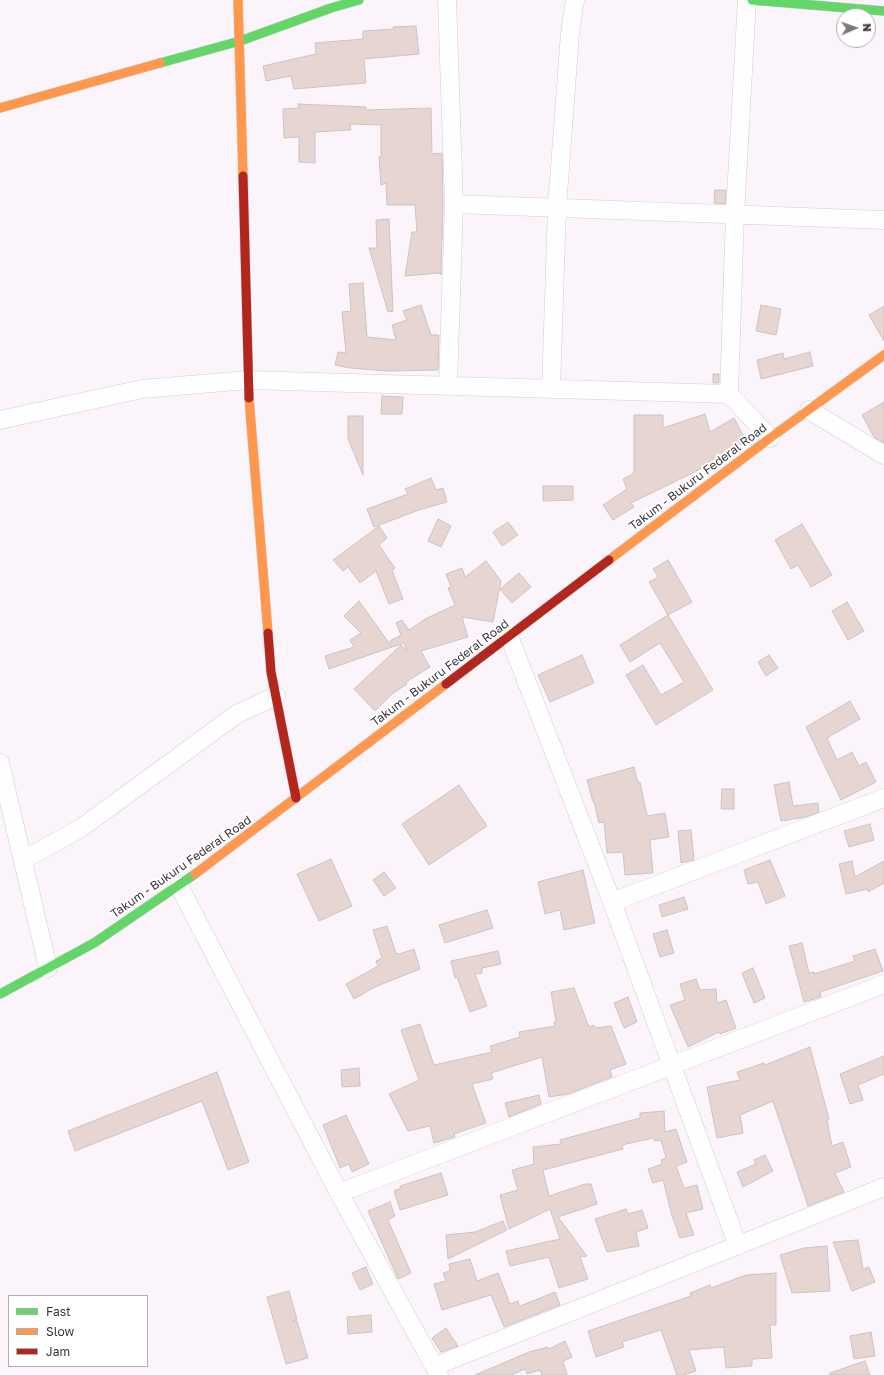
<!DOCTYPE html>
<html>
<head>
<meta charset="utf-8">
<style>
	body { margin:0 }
	#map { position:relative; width:884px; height:1375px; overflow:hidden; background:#fbf5fb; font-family:"Golos Text",sans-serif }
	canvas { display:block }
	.legend { position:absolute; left:8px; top:1295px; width:140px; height:72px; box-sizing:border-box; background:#fff; border:1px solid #b0aeb1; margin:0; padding:5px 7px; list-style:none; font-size:12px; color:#3a343b }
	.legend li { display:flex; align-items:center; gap:8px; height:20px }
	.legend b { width:20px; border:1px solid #b0aeb1 }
	.north { position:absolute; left:836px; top:8px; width:40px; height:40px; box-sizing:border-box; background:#fff; border:1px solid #b0aeb1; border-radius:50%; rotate:88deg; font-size:11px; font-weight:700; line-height:16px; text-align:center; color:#3a343b }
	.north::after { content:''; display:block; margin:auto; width:14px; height:18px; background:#7e787e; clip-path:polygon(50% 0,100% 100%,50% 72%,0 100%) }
</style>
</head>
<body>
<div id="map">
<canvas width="884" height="1375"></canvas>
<ul class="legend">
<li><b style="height:5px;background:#63d668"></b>Fast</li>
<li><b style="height:5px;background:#ff974d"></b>Slow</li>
<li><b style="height:5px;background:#b3261e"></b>Jam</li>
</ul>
<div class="north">N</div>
</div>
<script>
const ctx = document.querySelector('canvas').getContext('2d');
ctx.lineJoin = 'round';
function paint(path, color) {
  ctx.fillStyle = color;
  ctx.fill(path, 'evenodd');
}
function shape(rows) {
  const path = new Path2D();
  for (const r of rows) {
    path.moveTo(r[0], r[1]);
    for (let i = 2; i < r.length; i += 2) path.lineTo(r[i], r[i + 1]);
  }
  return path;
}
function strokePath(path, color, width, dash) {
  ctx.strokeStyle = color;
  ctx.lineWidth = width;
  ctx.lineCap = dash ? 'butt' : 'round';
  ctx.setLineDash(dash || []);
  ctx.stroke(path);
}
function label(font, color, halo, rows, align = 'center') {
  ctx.font = font + ' "Golos Text",sans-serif';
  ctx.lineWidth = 4;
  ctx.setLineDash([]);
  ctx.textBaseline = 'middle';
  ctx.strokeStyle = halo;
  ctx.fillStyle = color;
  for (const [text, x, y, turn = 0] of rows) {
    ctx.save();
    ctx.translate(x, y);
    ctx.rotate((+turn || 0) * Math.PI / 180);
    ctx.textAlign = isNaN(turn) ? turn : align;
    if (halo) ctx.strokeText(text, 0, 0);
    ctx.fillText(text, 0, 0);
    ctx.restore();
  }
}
const building = shape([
	[416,26,419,54,364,59,366,83,294,89,291,76,266,81,263,66,316,54,315,43,363,39,363,31,394,29,393,27,416,26],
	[298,104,366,107,366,110,431,108,432,154,442,153,443,204,441,275,440,273,405,276,412,232,417,232,415,205,387,205,386,183,381,185,379,157,381,157,381,125,350,124,351,130,315,132,315,163,299,162,299,137,284,138,283,109,299,108,298,104],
	[715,190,726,190,725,204,714,203,715,190],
	[389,219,393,311,388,312,369,248,377,248,376,220,389,219],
	[363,283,367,337,396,340,392,325,407,320,403,311,421,305,431,335,439,335,438,370,388,371,350,368,335,365,338,352,346,353,342,312,351,311,349,284,363,283],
	[761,305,781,309,776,335,756,331,761,305],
	[884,306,884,341,869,315,884,306],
	[810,352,813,366,761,379,757,360,783,353,784,359,810,352],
	[713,374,719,374,719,383,713,383,713,374],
	[382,396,403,397,402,414,381,414,382,396],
	[884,402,884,443,874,437,862,415,884,402],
	[705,414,710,432,734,418,746,441,704,465,705,467,631,503,634,507,613,520,603,505,627,489,623,479,634,473,634,415,663,415,663,428,705,414],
	[348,416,363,416,363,475,348,439,348,416],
	[431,478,436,490,443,488,447,502,419,510,374,527,367,509,408,494,405,489,431,478],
	[543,486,573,486,573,500,543,501,543,486],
	[438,519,451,526,441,547,428,541,438,519],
	[508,522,518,535,502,546,493,532,508,522],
	[802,524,832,575,811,587,798,565,791,569,775,540,802,524],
	[379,526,387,538,379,545,395,568,392,570,403,599,389,604,376,571,360,583,348,567,343,571,333,560,379,526],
	[668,560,692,602,668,615,649,582,658,577,653,569,668,560],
	[486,561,501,581,493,622,462,617,468,637,421,651,430,667,406,682,407,684,392,694,375,711,354,689,401,645,407,651,404,643,393,647,390,641,401,635,396,623,402,620,409,630,425,619,455,605,448,588,451,587,446,574,462,568,465,577,486,561],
	[519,573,531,587,512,603,500,589,519,573],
	[359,601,392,647,329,669,325,656,354,647,350,640,361,633,344,616,359,601],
	[847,602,864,631,848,640,832,611,847,602],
	[668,615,713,690,656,725,626,675,643,665,661,695,684,682,660,643,630,662,620,645,668,615],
	[582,655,594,683,550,702,538,675,582,655],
	[769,655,778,668,766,676,758,662,769,655],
	[850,701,860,719,827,738,837,760,852,752,859,766,866,762,876,782,841,800,806,727,850,701],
	[634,767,638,782,640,782,647,816,665,813,669,837,650,840,653,873,625,875,623,852,607,853,604,822,599,823,594,802,593,802,587,780,634,767],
	[789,782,793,806,818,803,819,812,806,817,781,821,774,785,789,782],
	[459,785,487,826,429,865,402,824,459,785],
	[722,789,734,789,734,809,721,809,722,789],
	[870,824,874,840,849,847,844,831,870,824],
	[691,830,694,860,681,863,678,831,691,830],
	[331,859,352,906,319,921,297,874,331,859],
	[770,860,785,896,766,904,758,882,748,884,744,870,770,860],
	[852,861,855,877,884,861,884,883,868,892,868,889,846,894,839,864,852,861],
	[583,870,595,923,564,930,560,910,545,914,538,882,583,870],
	[384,872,396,888,384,896,373,880,384,872],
	[684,897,688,909,662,917,659,905,684,897],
	[487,910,493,928,445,943,439,925,487,910],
	[387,926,396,953,399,954,414,949,420,969,377,986,354,999,346,984,378,966,376,961,382,958,373,930,387,926],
	[667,930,674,953,660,957,653,934,667,930],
	[802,943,809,973,814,972,814,974,855,961,853,956,875,949,883,971,820,992,821,997,804,1002,789,946,802,943],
	[498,951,501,964,482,968,482,973,475,974,487,1006,470,1012,457,977,455,978,451,961,498,951],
	[753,968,765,998,754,1003,742,973,753,968],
	[696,979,700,990,716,989,717,1003,726,1000,736,1028,720,1034,719,1032,688,1047,670,1005,685,1000,680,984,696,979],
	[574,988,589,1027,594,1025,595,1028,611,1026,626,1064,610,1070,612,1077,568,1094,549,1097,542,1057,491,1073,493,1079,472,1084,486,1123,454,1134,455,1137,434,1143,430,1126,408,1131,389,1094,419,1080,401,1030,420,1024,434,1065,492,1052,490,1046,520,1037,519,1032,555,1026,554,1022,556,1021,551,992,574,988],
	[628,997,637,1022,624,1028,614,1003,628,997],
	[810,1047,829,1119,827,1120,832,1146,843,1142,851,1167,835,1173,844,1192,808,1206,773,1101,740,1115,743,1133,717,1138,707,1087,740,1080,737,1072,764,1063,765,1065,810,1047],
	[884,1056,884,1074,858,1085,863,1100,850,1104,840,1074,884,1056],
	[359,1068,360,1086,342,1087,341,1070,359,1068],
	[217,1072,249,1162,228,1170,202,1101,75,1151,68,1131,217,1072],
	[539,1095,541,1104,509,1117,505,1103,539,1095],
	[664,1111,665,1132,676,1129,687,1162,676,1166,684,1188,697,1185,703,1209,686,1213,694,1235,680,1238,672,1216,663,1180,653,1183,648,1169,662,1164,661,1160,666,1158,661,1140,655,1141,653,1138,622,1145,623,1149,543,1170,549,1196,585,1184,591,1184,597,1204,558,1217,587,1256,580,1257,588,1279,559,1288,549,1257,510,1266,506,1251,560,1239,550,1209,509,1229,500,1195,518,1190,512,1170,534,1164,533,1147,561,1144,560,1140,640,1118,640,1113,664,1111],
	[346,1115,369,1164,352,1172,349,1164,340,1168,323,1125,346,1115],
	[765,1155,773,1171,743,1187,737,1172,756,1164,754,1160,765,1155],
	[441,1173,448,1195,400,1210,394,1191,401,1188,400,1186,441,1173],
	[390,1202,395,1216,388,1220,411,1273,398,1279,368,1211,390,1202],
	[626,1209,628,1214,642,1210,648,1228,636,1232,639,1246,607,1252,595,1219,626,1209],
	[503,1221,507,1230,448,1259,446,1235,475,1232,503,1221],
	[858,1240,863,1269,869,1267,875,1282,852,1291,833,1242,858,1240],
	[827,1246,830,1291,792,1293,780,1255,804,1248,827,1246],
	[470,1259,477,1281,498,1273,510,1304,518,1301,520,1306,555,1292,560,1305,504,1327,491,1295,442,1310,434,1284,446,1281,443,1273,450,1271,449,1264,470,1259],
	[366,1267,373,1284,360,1290,352,1273,366,1267],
	[776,1273,776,1325,770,1325,772,1358,752,1359,752,1366,726,1368,724,1347,689,1350,696,1371,684,1375,677,1375,661,1330,622,1342,624,1347,596,1357,588,1331,691,1296,690,1293,710,1285,711,1288,746,1275,776,1273],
	[289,1291,297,1319,292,1321,297,1321,308,1358,286,1364,267,1297,289,1291],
	[371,1315,372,1332,348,1334,347,1317,371,1315],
	[446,1328,458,1346,441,1352,432,1338,446,1328],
	[871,1332,875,1356,854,1359,850,1336,871,1332],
	[565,1341,572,1357,563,1361,567,1375,542,1375,540,1370,527,1374,525,1369,511,1375,475,1375,529,1352,548,1347,549,1349,565,1341],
	[865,1361,870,1375,830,1375,830,1373,865,1361]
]);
const street = shape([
	[447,0,454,204,448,386],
	[454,204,884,220],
	[551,389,557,208,570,33,575,0],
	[729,394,735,215,747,0],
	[809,410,884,455],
	[0,420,142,389,248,380,729,394,770,438],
	[509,636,612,902,738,1246],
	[0,763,48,968],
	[23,860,81,828,237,714,276,696],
	[179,886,339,1193,439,1375],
	[612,902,884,798],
	[339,1193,884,984],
	[435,1366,884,1187]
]);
const fast = shape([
	[752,0,884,11],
	[160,63,240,41,331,8,359,0],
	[0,994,94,943,195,874]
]);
const slow = shape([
	[238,0,243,176],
	[0,108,160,63],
	[249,398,268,633],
	[609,560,770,438,884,355],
	[195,874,446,684]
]);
const jam = shape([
	[243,176,249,398],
	[268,633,271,672,296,798],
	[446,684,609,560]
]);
const streetNames = [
	["Takum - Bukuru Federal Road",698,477,-37],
	["Takum - Bukuru Federal Road",440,673,-37],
	["Takum - Bukuru Federal Road",181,867,-35]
];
paint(building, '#e7d5d1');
strokePath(building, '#cac4c5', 1);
strokePath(street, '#d2cdd2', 19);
strokePath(fast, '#d2cdd2', 10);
strokePath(slow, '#d2cdd2', 10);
strokePath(jam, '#d2cdd2', 10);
strokePath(street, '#fefefe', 18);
strokePath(fast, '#63d668', 9);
strokePath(slow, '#ff974d', 9);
strokePath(jam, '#b3261e', 9);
label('12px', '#3a343b', '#fff', streetNames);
</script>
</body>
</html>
